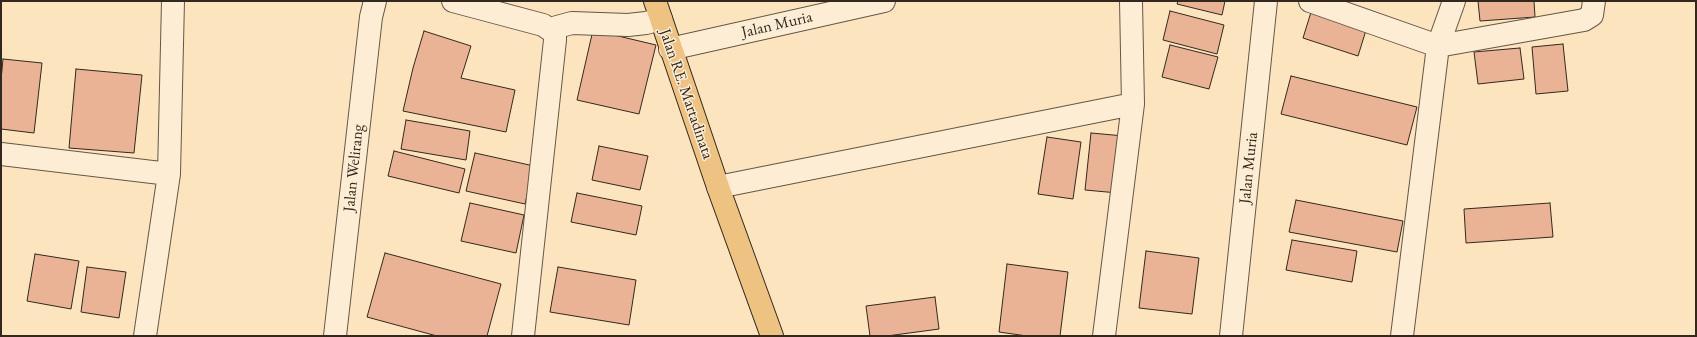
<!DOCTYPE html>
<html>
<head>
<meta charset="utf-8">
<style>
	body { margin:0 }
	#map { position:relative; width:1697px; height:337px; overflow:hidden; background:#fce4bf; font-family:"EB Garamond",serif }
	canvas { display:block }
	.frame { position:absolute; inset:0; border:2px solid #33281d; pointer-events:none }
</style>
</head>
<body>
<div id="map">
<canvas width="1697" height="337"></canvas>
<div class="frame"></div>
</div>
<script>
const ctx = document.querySelector('canvas').getContext('2d');
ctx.lineJoin = 'round';
function paint(path, color) {
  ctx.fillStyle = color;
  ctx.fill(path, 'evenodd');
}
function shape(rows) {
  const path = new Path2D();
  for (const r of rows) {
    path.moveTo(r[0], r[1]);
    for (let i = 2; i < r.length; i += 2) path.lineTo(r[i], r[i + 1]);
  }
  return path;
}
function strokePath(path, color, width, dash) {
  ctx.strokeStyle = color;
  ctx.lineWidth = width;
  ctx.lineCap = dash ? 'butt' : 'round';
  ctx.setLineDash(dash || []);
  ctx.stroke(path);
}
function label(font, color, halo, rows, align = 'center') {
  ctx.font = font + ' "EB Garamond",serif';
  ctx.lineWidth = 3;
  ctx.setLineDash([]);
  ctx.textBaseline = 'middle';
  ctx.strokeStyle = halo;
  ctx.fillStyle = color;
  for (const [text, x, y, turn = 0] of rows) {
    ctx.save();
    ctx.translate(x, y);
    ctx.rotate((+turn || 0) * Math.PI / 180);
    ctx.textAlign = isNaN(turn) ? turn : align;
    if (halo) ctx.strokeText(text, 0, 0);
    ctx.fillText(text, 0, 0);
    ctx.restore();
  }
}
const building = shape([
	[1178,1,1225,1,1222,15,1177,4,1178,1],
	[1478,1,1534,1,1535,17,1480,21,1478,1],
	[1312,9,1367,27,1358,56,1303,38,1312,9],
	[1170,11,1224,25,1217,54,1163,40,1170,11],
	[593,30,656,45,639,114,577,100,593,30],
	[424,31,471,46,461,78,515,90,506,132,403,111,413,68,424,31],
	[1563,44,1568,91,1536,94,1532,47,1563,44],
	[1170,45,1218,57,1209,89,1162,77,1170,45],
	[1520,48,1524,79,1478,84,1474,52,1520,48],
	[3,59,42,63,34,133,1,129,1,80,3,59],
	[76,69,142,75,134,153,69,148,76,69],
	[1291,76,1417,107,1407,145,1281,114,1291,76],
	[406,120,470,131,466,160,401,149,406,120],
	[1091,133,1124,136,1118,193,1085,190,1091,133],
	[1047,137,1081,142,1073,199,1038,194,1047,137],
	[599,146,648,156,640,190,592,180,599,146],
	[394,151,465,169,459,193,388,176,394,151],
	[475,153,534,166,525,204,466,191,475,153],
	[577,193,642,206,636,235,571,222,577,193],
	[1296,200,1403,221,1397,252,1289,232,1296,200],
	[470,203,524,215,516,253,461,241,470,203],
	[1550,203,1553,237,1466,243,1464,209,1550,203],
	[1292,240,1357,251,1352,282,1286,270,1292,240],
	[1146,251,1199,258,1192,314,1139,308,1146,251],
	[385,253,501,284,487,336,437,336,367,317,385,253],
	[35,254,79,261,71,309,27,301,35,254],
	[1007,264,1068,272,1060,336,1027,336,999,332,1007,264],
	[87,267,126,272,119,318,81,312,87,267],
	[558,267,636,280,629,325,550,312,558,267],
	[935,297,939,329,887,336,870,336,866,306,935,297]
]);
const minor = shape([
	[453,1,543,25,552,31,555,34,555,40,523,336],
	[1310,1,1438,46,1584,20,1592,15,1594,1],
	[552,31,557,27,572,23,628,25,646,23,661,19],
	[670,49,884,1],
	[1,154,169,174],
	[718,187,1133,104,1131,1],
	[145,336,169,174,173,1],
	[335,336,371,17,375,1],
	[1104,336,1133,104],
	[1231,336,1266,1],
	[1402,336,1438,46,1454,1]
]);
const major = shape([
	[655,1,718,187,772,336]
]);
const streetNames = [
	["Jalan Muria",777,25,-13],
	["Jalan RE. Martadinata",686,94,71],
	["Jalan Welirang",354,168,-84],
	["Jalan Muria",1249,168,-84]
];
paint(building, '#eab396');
strokePath(building, '#33281d', 1);
strokePath(minor, '#655746', 24);
strokePath(major, '#33281d', 24);
strokePath(minor, '#fdedd5', 22);
strokePath(major, '#eec280', 22);
label('16px', '#33281d', '#fdedd5', streetNames);
</script>
</body>
</html>
